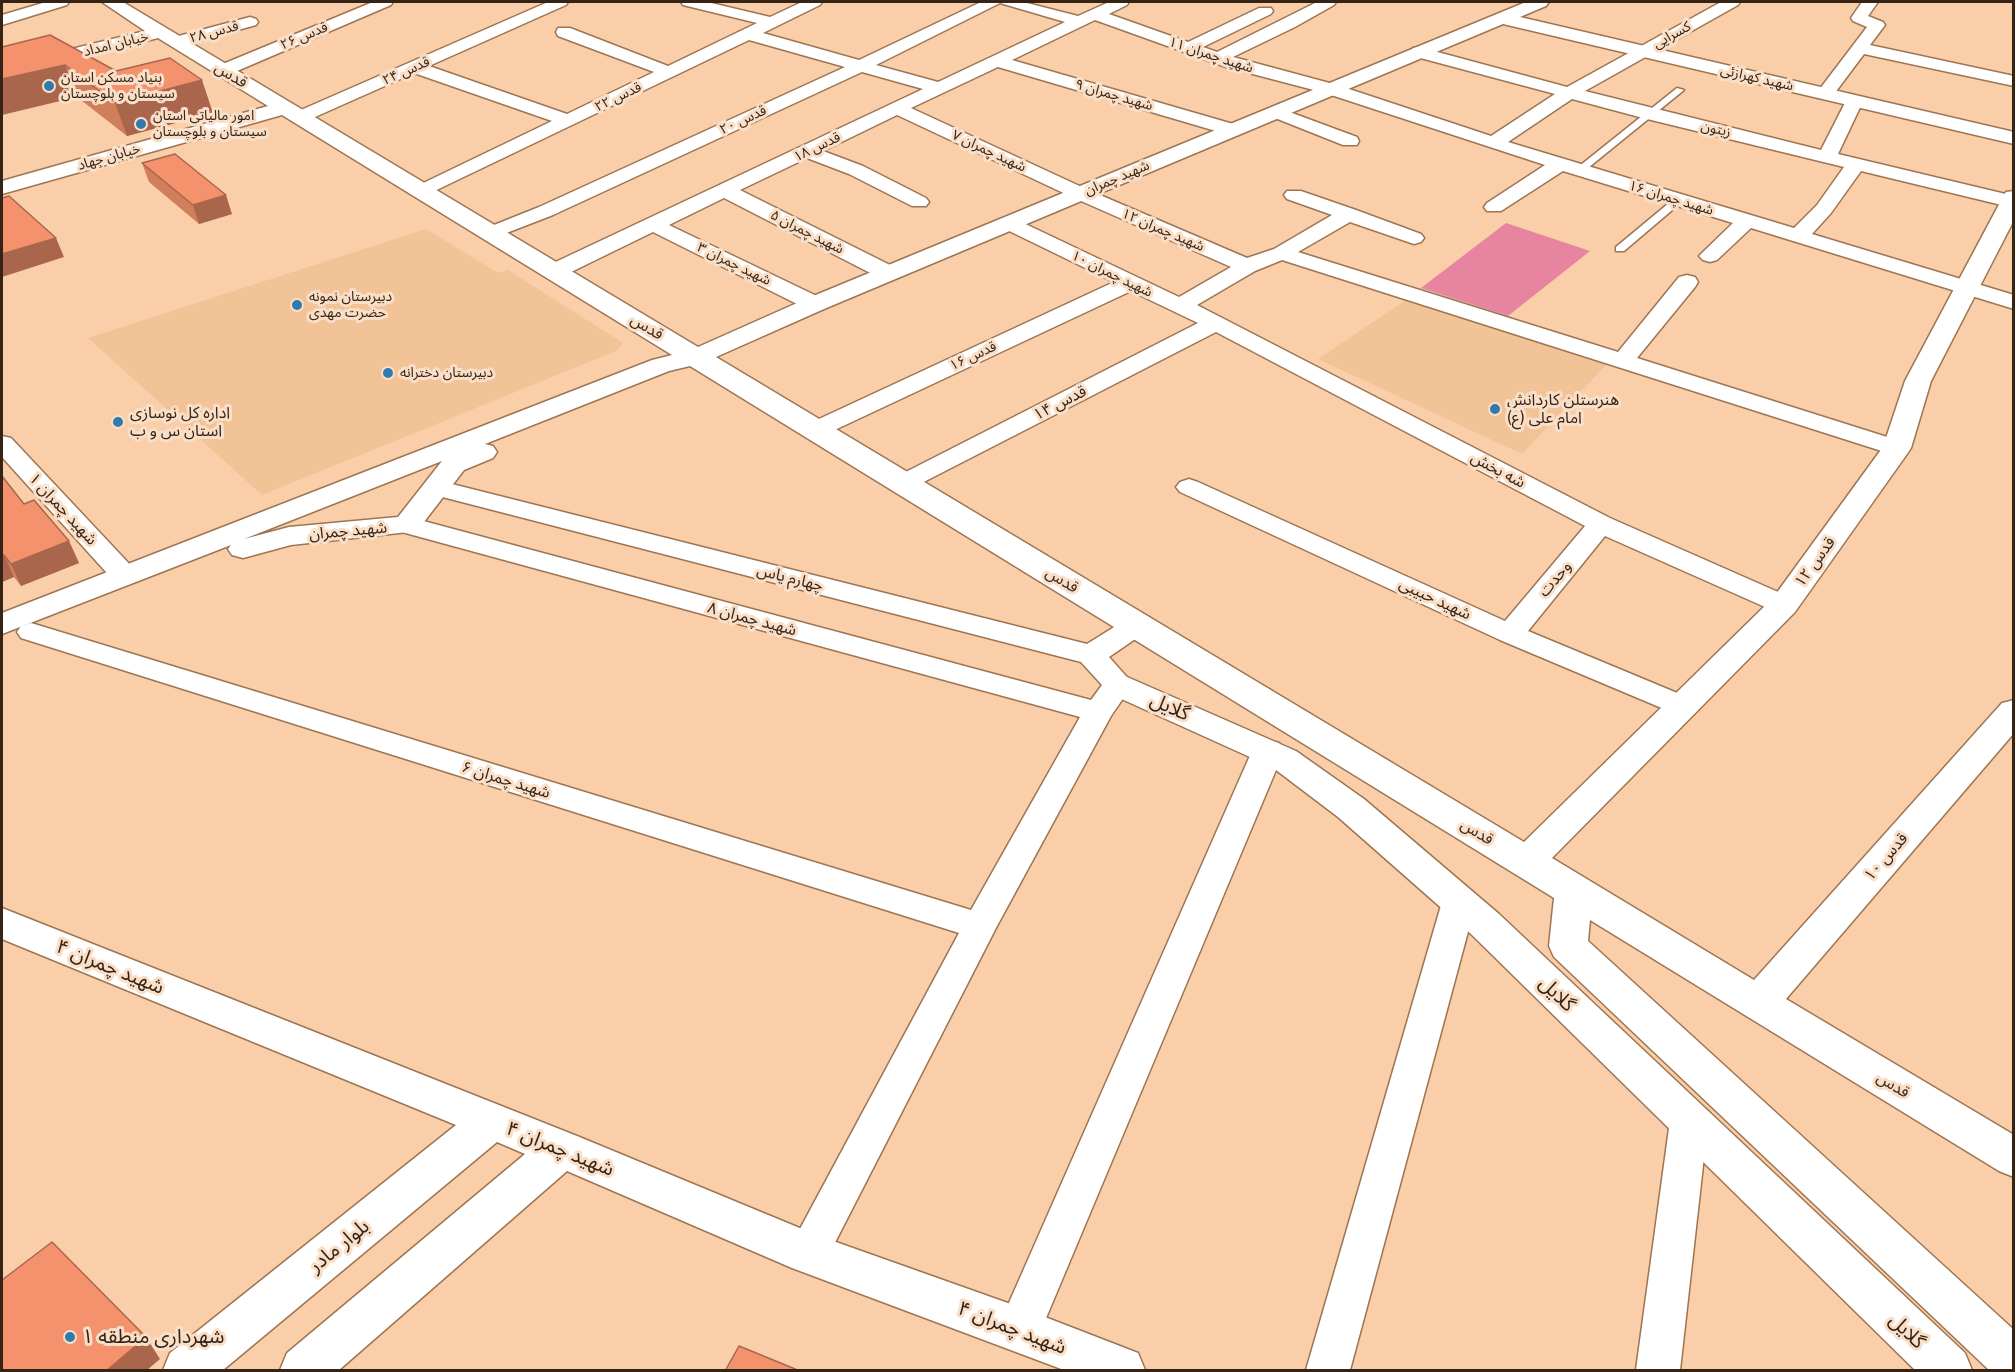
<!DOCTYPE html>
<html>
<head>
<meta charset="utf-8">
<style>
	body { margin:0 }
	#map { position:relative; width:2015px; height:1372px; overflow:hidden; background:#facea8; font-family:"Public Sans",sans-serif }
	canvas { display:block }
	.frame { position:absolute; inset:0; border:3px solid #352416; pointer-events:none }
</style>
</head>
<body>
<div id="map">
<canvas width="2015" height="1372"></canvas>
<div class="frame"></div>
</div>
<script>
const ctx = document.querySelector('canvas').getContext('2d');
ctx.lineJoin = 'round';
function paint(path, color) {
  ctx.fillStyle = color;
  ctx.fill(path, 'evenodd');
}
function shape(rows) {
  const path = new Path2D();
  for (const r of rows) {
    path.moveTo(r[0], r[1]);
    for (let i = 2; i < r.length; i += 2) path.lineTo(r[i], r[i + 1]);
  }
  return path;
}
function strokePath(path, color, width, dash) {
  ctx.strokeStyle = color;
  ctx.lineWidth = width;
  ctx.lineCap = dash ? 'butt' : 'round';
  ctx.setLineDash(dash || []);
  ctx.stroke(path);
}
function label(font, color, halo, rows, align = 'center') {
  ctx.font = font + ' "Public Sans","Noto Sans Arabic",sans-serif';
  ctx.lineWidth = 6;
  ctx.setLineDash([]);
  ctx.textBaseline = 'middle';
  ctx.strokeStyle = halo;
  ctx.fillStyle = color;
  for (const [text, x, y, turn = 0] of rows) {
    ctx.save();
    ctx.translate(x, y);
    ctx.rotate((+turn || 0) * Math.PI / 180);
    ctx.textAlign = isNaN(turn) ? turn : align;
    if (halo) ctx.strokeText(text, 0, 0);
    ctx.fillText(text, 0, 0);
    ctx.restore();
  }
}
const built = shape([
	[426,229,498,273,508,270,623,343,616,351,262,495,88,338],
	[1409,298,1607,364,1522,454,1318,359]
]);
const green = shape([
	[1506,223,1590,251,1508,316,1421,288]
]);
const service = shape([
	[1677,88,1684,90,1583,172,1577,172,1577,168,1677,88],
	[1675,198,1684,200,1624,251,1616,251,1616,247,1675,198]
]);
const minor = shape([
	[46,2,69,2,67,5,2,25,2,15,46,2],
	[373,2,393,2,391,5,230,74,224,75,218,74,215,70,218,66,373,2],
	[548,2,568,2,566,5,429,66,567,114,654,72,558,36,556,32,558,28,570,28,668,66,757,23,683,5,681,2,707,2,770,17,802,2,822,2,820,5,763,33,859,60,981,2,1023,2,1078,16,1109,2,1129,2,1127,5,1109,14,1188,42,1259,8,1271,8,1273,11,1271,14,1203,47,1217,52,1317,2,1336,2,1334,5,1295,27,1233,57,1337,85,1491,136,1555,94,1413,56,1411,52,1413,48,1419,47,1567,87,1721,2,1740,2,1738,5,1585,91,1821,150,1848,97,1860,97,1863,101,1838,154,2014,196,2014,208,1861,171,1831,213,1812,234,2014,295,2014,309,1751,228,1717,260,1710,262,1703,260,1699,256,1703,252,1733,223,1563,171,1501,211,1487,211,1484,207,1487,203,1545,165,1325,93,1226,67,1095,20,1012,60,1240,126,1242,130,1240,134,1226,134,998,67,911,108,1086,189,1247,258,1274,249,1332,215,1287,199,1284,195,1287,191,1301,191,1356,210,1421,234,1424,238,1421,242,1414,244,1350,222,1298,252,1618,352,1679,277,1687,275,1695,277,1698,282,1695,287,1637,358,1906,443,1910,448,1906,453,1897,456,1888,453,1282,260,1255,271,1197,305,1610,518,1794,599,1798,605,1794,611,1784,614,1774,611,1605,536,1528,631,1694,700,1698,707,1694,714,1683,717,1500,640,1180,492,1176,487,1180,482,1189,479,1198,482,1505,621,1585,526,1216,332,912,488,903,491,894,488,890,483,894,478,1198,323,1131,291,824,435,815,437,806,435,803,430,806,425,1114,282,1001,227,998,223,1001,219,1015,219,1179,297,1231,267,1072,197,897,115,823,151,863,166,926,198,929,202,926,206,912,206,849,174,807,158,740,190,896,268,899,273,896,278,888,279,880,278,724,198,669,225,823,299,826,304,823,309,815,311,807,309,653,232,563,276,555,277,547,276,544,271,547,266,923,89,862,72,553,215,491,239,484,237,481,233,484,229,539,207,845,67,749,40,422,197,415,195,412,191,415,187,552,121,414,73,306,121,294,121,291,117,294,113,548,2],
	[1000,3,1065,22,938,82,876,65,1000,3],
	[1572,99,1643,118,1844,167,1817,205,1794,228,1508,142,1572,99],
	[1862,2,1878,2,1868,16,1883,22,1885,25,1870,45,2014,76,2014,86,1864,54,1831,98,1819,98,1816,94,1867,27,1853,21,1851,18,1862,2],
	[250,17,256,19,258,22,256,25,177,47,169,42,171,38,250,17],
	[1276,107,1357,137,1359,141,1357,145,1343,145,1270,116,1267,112,1270,108,1276,107],
	[2,436,11,438,135,570,139,576,135,582,125,584,115,582,2,457,2,436],
	[436,480,1087,644,1127,619,1137,616,1147,619,1151,625,1147,631,1109,657,1133,684,1111,716,997,926,823,1266,808,1272,793,1266,787,1253,959,933,21,638,17,632,21,626,31,623,41,626,971,910,1080,717,398,531,394,525,398,519,407,517,416,519,1091,700,1102,685,1081,662,427,493,423,488,427,483,436,480],
	[1268,740,1279,743,1284,751,1041,1330,1034,1344,1019,1350,1004,1344,997,1330,1252,751,1257,743,1268,740],
	[1459,889,1471,893,1476,902,1350,1370,1306,1370,1442,902,1447,893,1459,889],
	[1689,1104,1703,1109,1708,1121,1680,1370,1636,1370,1670,1121,1675,1109,1689,1104]
]);
const tertiary = shape([
	[102,2,123,2,698,347,806,299,1526,2,1549,2,1546,6,1520,17,2014,132,2014,144,1503,24,824,309,716,357,1524,842,1773,598,1883,447,1905,381,2003,197,2006,192,2014,191,2014,220,1931,381,1911,448,1907,454,1795,612,1552,858,1754,980,2002,703,2014,700,2014,733,1786,999,2014,1135,2014,1177,1999,1171,1590,920,1588,941,2014,1330,2014,1370,1989,1370,1554,957,1549,946,1554,898,690,366,669,371,485,444,493,446,497,452,493,458,464,470,417,531,291,545,243,558,232,555,228,549,231,545,2,634,2,613,652,360,672,355,282,115,2,194,2,181,268,106,158,38,2,78,2,66,145,31,102,2],
	[442,461,398,517,289,527,244,539,442,461],
	[1118,673,1296,751,1364,799,1499,914,1965,1353,1972,1370,1915,1370,1471,934,1338,817,1272,767,1106,692,1102,684,1106,676,1118,673],
	[2,908,577,1136,819,1236,1019,1307,1138,1353,1145,1370,1064,1370,792,1268,567,1171,339,1370,280,1370,287,1353,525,1154,497,1142,223,1370,163,1370,170,1353,456,1125,2,939,2,908]
]);
const wall = shape([
	[2,47,116,71,213,113,127,136,77,97],
	[142,163,232,214,199,224,149,182],
	[2,476,24,504,69,541,79,563,21,586,14,577,2,582]
]);
const shadedWall = shape([
	[65,65,77,97,2,115,2,79],
	[202,80,213,113,127,136,115,103],
	[226,195,232,214,199,224,193,205],
	[56,238,64,257,2,277,2,254],
	[69,541,79,563,21,586,11,564],
	[4,555,14,577,2,582,2,556],
	[146,1337,160,1359,146,1371,106,1371]
]);
const building = shape([
	[50,35,116,71,170,58,202,80,115,103,65,65,2,79,2,47,50,35],
	[175,154,226,195,193,205,142,163,175,154],
	[9,196,56,238,2,254,2,198,9,196],
	[2,476,24,504,34,500,69,541,11,564,4,555,2,556,2,476],
	[52,1242,146,1337,106,1371,2,1371,2,1280,52,1242],
	[739,1346,800,1371,725,1371,739,1346]
]);
const markers = [
	[49,86,6,"#307bae"],
	[141,124,6,"#307bae"],
	[297,305,6,"#307bae"],
	[388,373,6,"#307bae"],
	[1495,409,6,"#307bae"],
	[118,422,6,"#307bae"],
	[70,1337,6,"#307bae"]
];
const farStreetnames = [
	["قدس ۲۸",214,32,-15],
	["کسرایی",1672,35,-29],
	["قدس ۲۶",304,36,-23],
	["خیابان امداد",116,44,-14],
	["شهید چمران ۱۱",1211,55,18],
	["قدس ۲۴",406,71,-24],
	["شهید کهرازئی",1757,78,13],
	["شهید چمران ۹",1114,95,16],
	["قدس ۲۲",618,97,-26],
	["قدس ۲۰",743,120,-25],
	["زیتون",1716,129,13],
	["قدس ۱۸",817,147,-26],
	["شهید چمران ۷",989,151,25],
	["خیابان جهاد",109,157,-16],
	["شهید چمران",1117,178,-23],
	["شهید چمران ۱۶",1671,198,17],
	["شهید چمران ۱۲",1163,230,23],
	["شهید چمران ۵",807,232,27],
	["شهید چمران ۳",734,264,26],
	["شهید چمران ۱۰",1112,274,26],
	["قدس ۱۶",973,356,-25]
];
const farPoinames = [
	["بنیاد مسکن استان",61,78],
	["سیستان و بلوچستان",61,94],
	["امور مالیاتی استان",153,116],
	["سیستان و بلوچستان",153,132],
	["دبیرستان نمونه",309,297],
	["حضرت مهدی",309,313],
	["دبیرستان دخترانه",400,373]
];
const streetNames = [
	["قدس",231,75,31],
	["قدس",647,327,31],
	["قدس ۱۴",1060,403,-27],
	["شه بخش",1498,470,28],
	["شهید چمران ۱",63,509,47],
	["شهید چمران",348,531,-5],
	["قدس ۱۲",1815,562,-54],
	["چهارم یاس",790,578,14],
	["وحدت",1555,579,-50],
	["قدس",1062,580,31],
	["شهید حبیبی",1435,599,25],
	["شهید چمران ۸",752,619,15],
	["شهید چمران ۶",506,780,17],
	["قدس",1477,832,31],
	["قدس ۱۰",1886,857,-49],
	["قدس",1893,1085,31]
];
const poiNames = [
	["هنرستلن کاردانش",1507,400],
	["امام علی (ع)",1507,418],
	["اداره کل نوسازی",130,413],
	["استان س و ب",130,431]
];
const nearStreetnames = [
	["گلایل",1170,707,24],
	["شهید چمران ۴",110,967,22],
	["گلایل",1557,994,44],
	["شهید چمران ۴",560,1149,22],
	["بلوار مادر",339,1246,-39],
	["شهید چمران ۴",1012,1328,21],
	["گلایل",1907,1331,44]
];
const nearPoinames = [
	["شهرداری منطقه ۱",82,1337]
];
paint(built, '#f3c398');
paint(green, '#e784a0');
strokePath(service, '#9d7552', 3);
strokePath(minor, '#9d7552', 3);
strokePath(tertiary, '#9d7552', 3);
paint(service, '#fff');
paint(minor, '#fff');
paint(tertiary, '#fff');
paint(wall, '#d17e5d');
paint(shadedWall, '#aa664c');
paint(building, '#f3926c');
strokePath(building, '#aa664c', 1.5);
for (const [x, y, r, color] of markers) {
  const dot = new Path2D();
  dot.arc(x, y, r, 0, 2 * Math.PI);
  ctx.fillStyle = color;
  ctx.fill(dot);
  strokePath(dot, '#fadfc8', 2);
}
label('14px', '#352416', '#fadfc8', farStreetnames);
label('14px', '#352416', '#fadfc8', farPoinames, 'left');
label('16px', '#352416', '#fadfc8', streetNames);
label('16px', '#352416', '#fadfc8', poiNames, 'left');
label('20px', '#352416', '#fadfc8', nearStreetnames);
label('20px', '#352416', '#fadfc8', nearPoinames, 'left');
</script>
</body>
</html>
